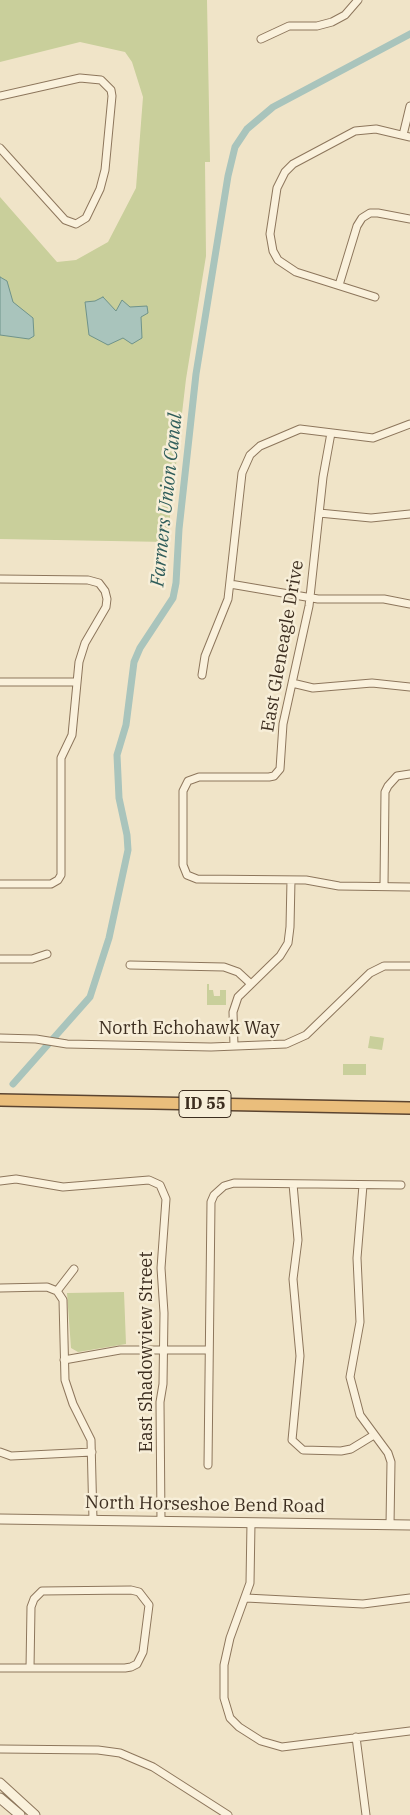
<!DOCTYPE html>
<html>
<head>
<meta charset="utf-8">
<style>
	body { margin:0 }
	canvas { display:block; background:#f0e4c8 }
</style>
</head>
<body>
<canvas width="410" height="1815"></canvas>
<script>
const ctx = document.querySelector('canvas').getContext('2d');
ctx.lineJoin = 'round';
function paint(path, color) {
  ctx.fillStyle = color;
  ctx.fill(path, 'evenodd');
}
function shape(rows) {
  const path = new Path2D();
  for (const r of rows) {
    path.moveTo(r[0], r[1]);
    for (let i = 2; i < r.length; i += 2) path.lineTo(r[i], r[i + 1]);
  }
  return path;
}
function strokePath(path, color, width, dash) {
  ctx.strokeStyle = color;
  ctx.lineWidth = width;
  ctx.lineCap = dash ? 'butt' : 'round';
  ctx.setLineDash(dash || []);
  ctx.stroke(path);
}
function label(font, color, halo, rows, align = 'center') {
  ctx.font = font + ' "IBM Plex Serif",serif';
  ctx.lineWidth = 5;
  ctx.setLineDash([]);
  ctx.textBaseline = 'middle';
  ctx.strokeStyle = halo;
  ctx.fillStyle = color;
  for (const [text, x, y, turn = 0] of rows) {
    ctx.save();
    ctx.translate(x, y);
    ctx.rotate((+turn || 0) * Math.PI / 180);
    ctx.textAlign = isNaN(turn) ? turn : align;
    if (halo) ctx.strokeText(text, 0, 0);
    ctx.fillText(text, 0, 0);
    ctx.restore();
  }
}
const green = shape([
	[0,0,207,0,210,162,205,162,206,256,186,379,167,542,0,539,0,197,57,262,76,260,108,242,136,188,143,97,132,62,125,52,80,42,0,62],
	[207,984,209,984,209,990,213,990,214,996,220,996,220,990,226,990,226,1005,207,1005],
	[370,1036,384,1038,382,1050,368,1048],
	[343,1064,366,1064,366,1075,343,1075],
	[124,1292,126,1344,78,1352,71,1348,67,1293]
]);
const water = shape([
	[0,277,7,281,13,302,33,318,34,336,29,339,0,335,0,277],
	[103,297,116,311,122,300,130,307,147,306,148,313,141,317,142,338,132,344,123,338,108,345,89,335,85,302,95,301,103,297]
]);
const canal = shape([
	[13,1084,90,997,109,938,128,850,127,835,119,798,117,755,126,725,134,662,140,648,173,598,176,583,179,529,196,374,228,176,235,147,247,129,273,107,410,34]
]);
const minor = shape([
	[261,39,289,26,317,26,332,22,345,15,358,0],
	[0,96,80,78,101,80,111,90,112,96,105,170,100,189,86,218,76,224,65,220,0,148],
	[403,135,410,106],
	[339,285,357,226,362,218,370,213,378,213,410,219],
	[375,297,296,272,278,260,273,251,270,234,277,188,285,172,293,164,355,131,376,129,410,137],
	[331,433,323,477,309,606,283,724,280,769,274,776,269,777,199,777,188,781,183,791,183,865,187,875,197,879,306,880,339,886,410,887],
	[319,513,371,518,410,514],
	[0,579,88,580,99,583,105,591,107,599,106,607,85,643,79,662,72,735,61,758,61,875,58,880,51,884,0,884],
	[230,584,318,599,384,599,410,604],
	[202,675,205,656,228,599,242,473,250,455,260,446,300,429,373,438,410,424],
	[0,682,77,682],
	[292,683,313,688,372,683,410,687],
	[384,886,385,792,388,786,397,776,410,774],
	[0,959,32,959,47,954],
	[130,965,224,967,238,972,251,984],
	[0,1038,36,1039,67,1044,211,1047,286,1044,306,1035,370,973,384,966,410,966],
	[234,1046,233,1012,238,997,280,956,288,943,290,927,291,880],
	[0,1181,16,1179,63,1187,149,1180,160,1185,166,1199,161,1268,164,1313,163,1384,160,1402,161,1521],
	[293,1184,298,1240,293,1279,300,1356,292,1440,303,1450,341,1451,351,1449,374,1435],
	[363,1185,357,1258,360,1322,350,1377,360,1415,388,1453,391,1462,390,1525],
	[74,1269,57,1291,63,1300,65,1380,73,1404,91,1440,93,1520],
	[0,1288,47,1287,57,1291],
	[64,1360,120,1350,209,1350],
	[0,1452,11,1456,92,1452],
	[208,1465,211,1202,214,1195,224,1186,234,1183,401,1185],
	[251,1523,250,1583,230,1638,224,1665,224,1698,230,1718,239,1727,261,1741,282,1747,410,1731],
	[246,1598,363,1604,410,1598],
	[0,1668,125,1668,131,1667,137,1664,143,1652,149,1605,139,1592,131,1590,42,1591,34,1599,31,1607,30,1668],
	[356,1737,366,1815],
	[0,1749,98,1750,120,1753,153,1767,228,1815]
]);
const tertiary = shape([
	[0,1519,410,1525],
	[0,1783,35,1815],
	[0,1798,20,1815]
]);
const trunk = shape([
	[0,1100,410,1108]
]);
const shields = [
	[205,1104,52]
];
const shieldNames = [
	["ID 55",205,1104]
];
const streetNames = [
	["East Gleneagle Drive",283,646,-80],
	["North Echohawk Way",189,1029],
	["East Shadowview Street",147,1352,-90],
	["North Horseshoe Bend Road",205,1505,1]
];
const waterNames = [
	["Farmers Union Canal",167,500,-84]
];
paint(green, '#c9cf9b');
paint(water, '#a9c4bc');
strokePath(water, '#6f938a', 1);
strokePath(canal, '#a9c4bc', 7);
strokePath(minor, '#8d765c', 9);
strokePath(tertiary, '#8d765c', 11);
strokePath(trunk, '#5b4430', 14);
strokePath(minor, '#faf1dc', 7);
strokePath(tertiary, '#faf1dc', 9);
strokePath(trunk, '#eabe7c', 11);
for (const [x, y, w] of shields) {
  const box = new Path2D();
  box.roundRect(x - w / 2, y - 13.5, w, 27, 4);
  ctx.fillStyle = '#f7eed8';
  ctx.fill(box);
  strokePath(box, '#3d2e20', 1);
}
label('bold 16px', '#3d2e20', null, shieldNames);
label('18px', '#3d2e20', '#f7eed8', streetNames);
label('italic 19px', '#2f5d5a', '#f7eed8', waterNames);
</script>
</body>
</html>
